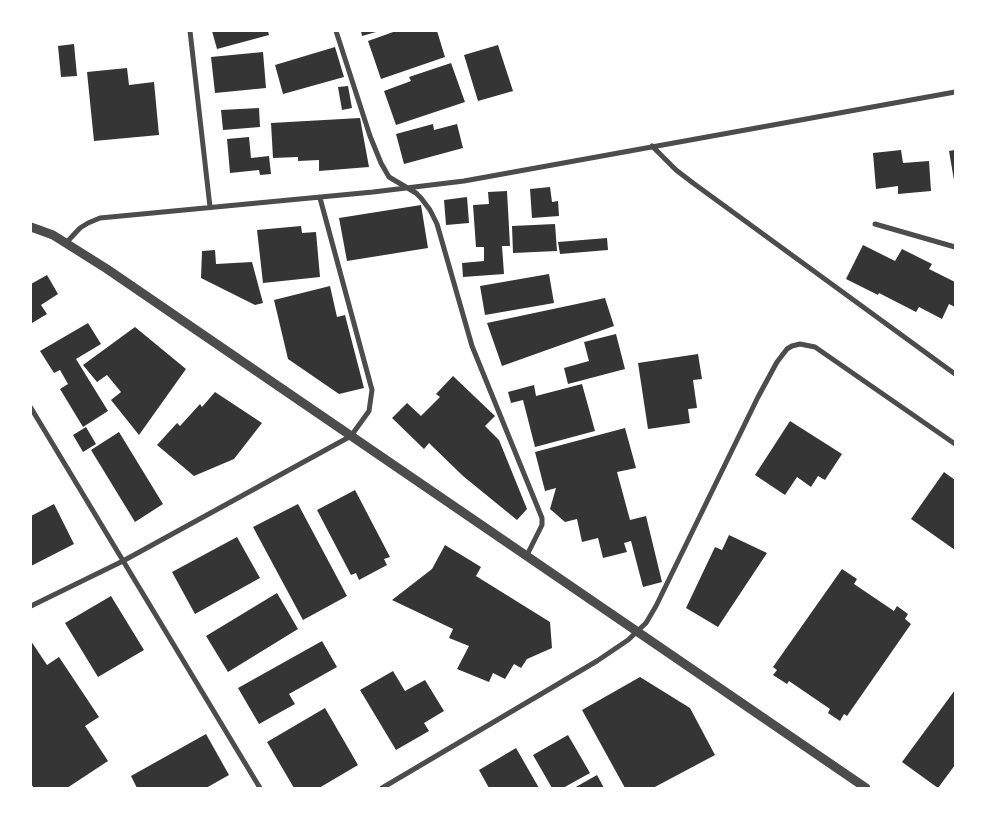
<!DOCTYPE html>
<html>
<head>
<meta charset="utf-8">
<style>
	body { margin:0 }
	#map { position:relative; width:986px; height:819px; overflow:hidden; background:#fff; font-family:Roboto,sans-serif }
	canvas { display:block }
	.frame { position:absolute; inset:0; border:32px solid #fff; pointer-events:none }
</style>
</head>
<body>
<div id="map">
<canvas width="986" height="819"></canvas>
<div class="frame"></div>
</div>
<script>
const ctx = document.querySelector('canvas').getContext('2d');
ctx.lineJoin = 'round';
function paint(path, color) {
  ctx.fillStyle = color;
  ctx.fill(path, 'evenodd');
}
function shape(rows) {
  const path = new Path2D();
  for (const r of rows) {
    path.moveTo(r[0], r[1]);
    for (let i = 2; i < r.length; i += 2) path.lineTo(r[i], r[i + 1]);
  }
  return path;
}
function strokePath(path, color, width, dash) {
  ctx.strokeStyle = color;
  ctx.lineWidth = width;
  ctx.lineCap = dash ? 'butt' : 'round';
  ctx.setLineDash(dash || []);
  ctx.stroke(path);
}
const building = shape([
	[212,31,268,31,269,35,217,49],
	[361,31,376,31,376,32,362,36],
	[396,31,437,31,445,57,381,79,368,41],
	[74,44,77,76,61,77,58,46],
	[498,45,513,91,478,101,464,55],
	[335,47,344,77,283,94,275,65],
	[263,52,266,88,215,93,211,57],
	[451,63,465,102,396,125,384,91,411,81,409,77],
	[127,68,129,85,154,82,159,135,94,141,87,72],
	[348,86,352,108,342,110,338,87],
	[259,108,260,127,223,130,221,110],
	[360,118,369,167,319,171,319,160,298,161,298,157,273,158,271,123],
	[433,124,434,130,457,124,463,148,404,164,396,134],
	[249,137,251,158,269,156,271,174,260,175,259,170,230,173,227,139],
	[901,150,903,163,929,161,931,191,898,194,898,186,876,189,873,153],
	[955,150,955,180,954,180,949,151],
	[550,187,552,202,558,201,559,216,532,218,530,189],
	[507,191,510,246,502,246,504,274,463,277,462,263,484,261,484,247,476,247,473,205,489,204,488,192],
	[467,197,469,223,446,225,444,200],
	[421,205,428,248,347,261,339,218],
	[555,224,557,251,513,253,512,226],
	[301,226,302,233,316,232,320,277,263,283,257,230],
	[607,238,608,250,560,254,558,242],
	[863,245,895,261,902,249,932,264,929,269,955,282,955,307,949,304,942,319,919,307,916,312,879,293,878,295,846,279],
	[215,250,216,264,252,262,263,303,255,305,201,278,202,251],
	[549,274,554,303,485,315,480,286],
	[47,275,58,294,41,305,47,314,32,323,31,284],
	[330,286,337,317,345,315,364,388,339,394,288,359,274,300],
	[605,298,614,326,502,366,487,323],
	[88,323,101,344,76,359,108,411,83,427,60,389,68,384,60,370,54,373,40,351],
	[135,327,186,369,139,435,111,400,121,392,107,375,97,382,83,365],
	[616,334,625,369,568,384,564,368,589,361,584,342],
	[698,354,702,379,693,380,697,408,688,409,690,423,648,429,638,363],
	[453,376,495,416,485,426,499,440,527,509,517,520,463,476,429,443,424,449,392,418,407,403,421,416,440,397,436,394],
	[582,384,595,431,535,447,523,400,511,403,508,392,534,385,536,396],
	[215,392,262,423,234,459,194,476,157,445,177,423,180,426,200,404,202,407],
	[790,421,842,454,825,480,818,476,811,487,797,477,785,495,755,475],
	[86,427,96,444,83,452,73,435],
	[625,428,636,468,617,472,630,520,646,516,662,582,643,587,631,541,624,543,627,552,603,558,598,538,582,542,577,519,565,522,550,509,556,488,545,491,535,452],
	[119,432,163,504,135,522,91,450],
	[944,472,955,480,955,550,911,519],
	[355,490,390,557,384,559,387,565,359,580,356,573,351,575,317,510],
	[54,504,74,544,31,566,31,516],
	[298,504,347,596,303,620,253,527],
	[729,535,767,553,718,627,686,608,715,547,722,550],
	[237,537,260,578,195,614,172,572],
	[445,545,481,567,476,576,550,622,552,648,527,659,521,668,514,664,505,679,493,673,489,682,457,669,469,646,449,638,453,629,392,600,432,569],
	[842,569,857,579,854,584,894,611,897,606,908,614,905,619,911,624,847,716,844,714,840,721,828,713,830,709,789,681,787,684,773,675,777,670,773,667],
	[277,593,298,629,228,672,206,636],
	[111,596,144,650,98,677,65,623],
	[31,641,47,665,59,657,99,717,85,726,108,761,67,788,34,788,31,784],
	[322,641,337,667,289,694,295,704,259,724,238,688],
	[393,671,405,691,425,680,444,711,424,723,429,731,396,750,360,690],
	[640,677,690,708,715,755,653,788,625,788,582,710],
	[955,690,955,765,938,788,902,762],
	[325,708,358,765,319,788,294,788,267,742],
	[206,734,229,775,206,788,137,788,131,776],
	[568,735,590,773,563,788,552,788,533,755],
	[516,748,539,788,489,788,479,770],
	[597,775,604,788,574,788]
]);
const minor = shape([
	[190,31,210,207],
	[336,31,370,136,381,163,389,177,416,193,421,198,430,210,437,224,472,346,542,518,542,525,527,555],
	[652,146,676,170,693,183,955,374],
	[875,224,955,247],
	[66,243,80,228,88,223,100,218,373,192,464,181,955,92],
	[31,408,260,788],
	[31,606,123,561,351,436,369,411,372,390,320,198],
	[382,788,597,661,628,640,646,623,656,606,758,397,777,362,787,349,792,346,800,344,815,347,955,444]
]);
const tertiary = shape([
	[31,227,53,235,107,269,866,788]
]);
paint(building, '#353535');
strokePath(minor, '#4c4c4c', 5);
strokePath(tertiary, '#4c4c4c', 9);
</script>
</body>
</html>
